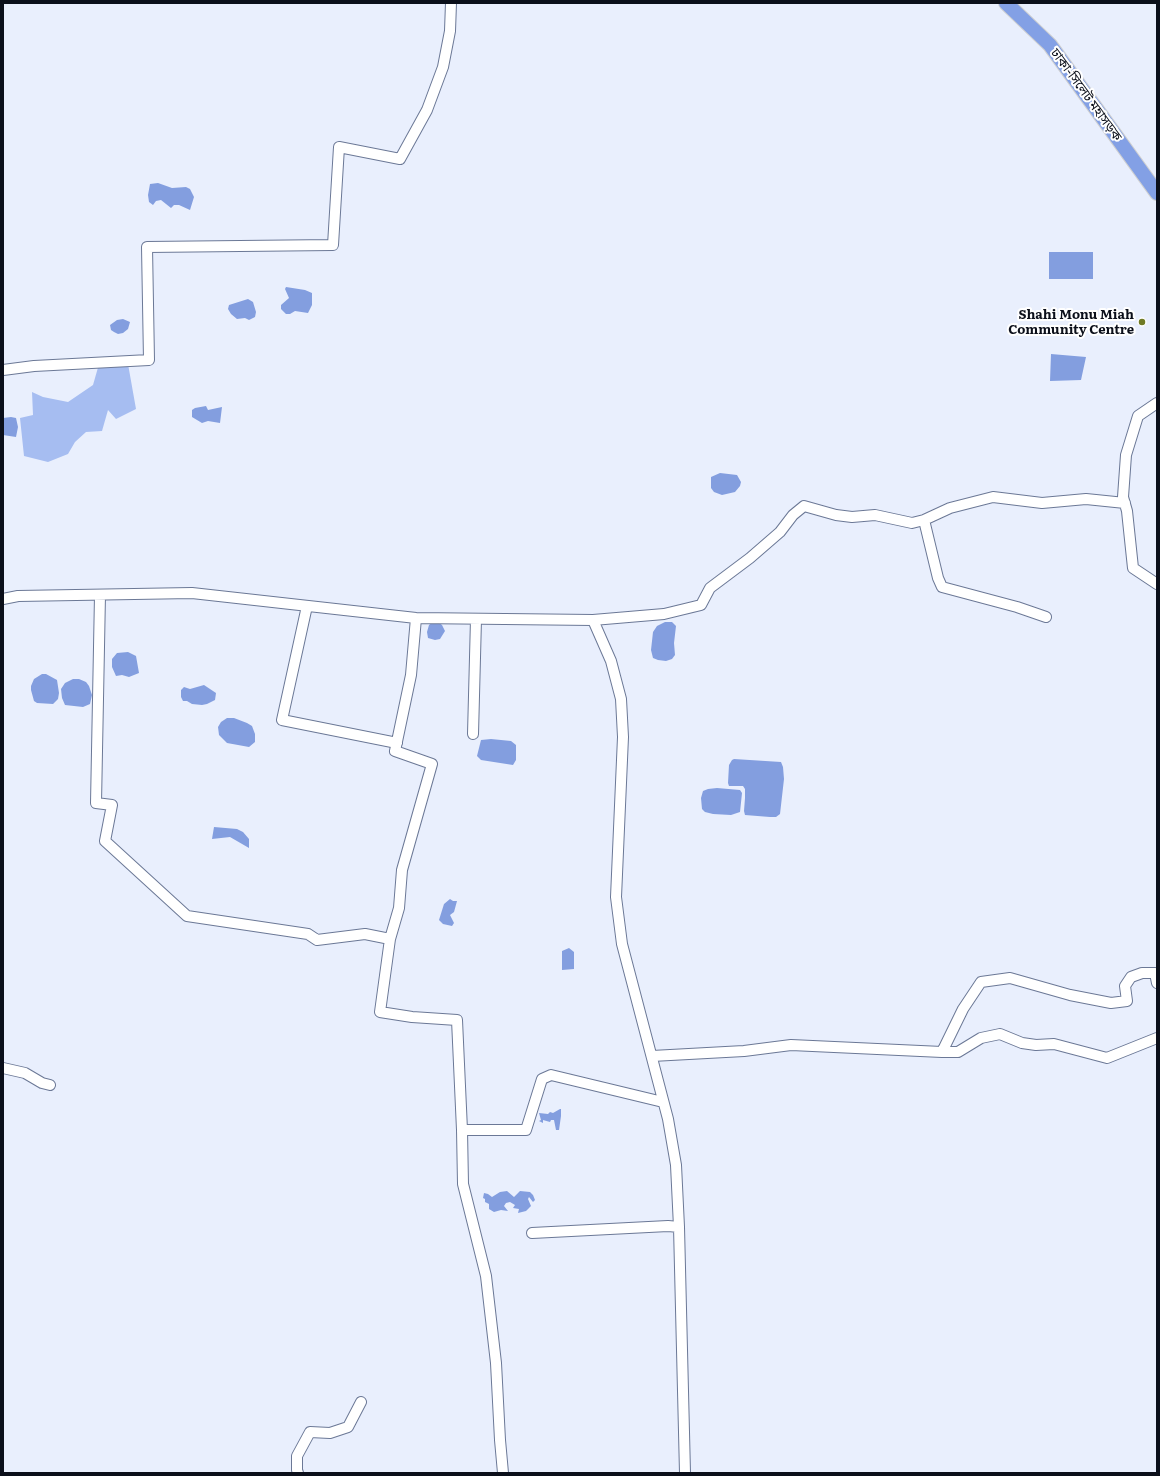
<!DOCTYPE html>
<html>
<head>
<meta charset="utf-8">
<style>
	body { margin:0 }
	#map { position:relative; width:1160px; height:1476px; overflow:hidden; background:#e9effd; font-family:Literata,serif }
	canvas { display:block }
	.frame { position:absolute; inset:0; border:4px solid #0b0f1a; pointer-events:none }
</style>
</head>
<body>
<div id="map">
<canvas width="1160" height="1476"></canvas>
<div class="frame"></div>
</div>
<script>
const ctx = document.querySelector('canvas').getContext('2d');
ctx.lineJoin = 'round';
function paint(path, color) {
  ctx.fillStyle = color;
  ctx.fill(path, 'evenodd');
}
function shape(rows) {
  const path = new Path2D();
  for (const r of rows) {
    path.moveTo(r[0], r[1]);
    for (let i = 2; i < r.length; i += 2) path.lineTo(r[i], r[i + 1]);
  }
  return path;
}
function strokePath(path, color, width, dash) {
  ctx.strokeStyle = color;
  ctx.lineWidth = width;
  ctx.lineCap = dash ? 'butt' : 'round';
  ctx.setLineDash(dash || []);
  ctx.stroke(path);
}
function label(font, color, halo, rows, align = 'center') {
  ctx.font = font + ' Literata,"Noto Sans Bengali",serif';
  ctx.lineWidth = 4;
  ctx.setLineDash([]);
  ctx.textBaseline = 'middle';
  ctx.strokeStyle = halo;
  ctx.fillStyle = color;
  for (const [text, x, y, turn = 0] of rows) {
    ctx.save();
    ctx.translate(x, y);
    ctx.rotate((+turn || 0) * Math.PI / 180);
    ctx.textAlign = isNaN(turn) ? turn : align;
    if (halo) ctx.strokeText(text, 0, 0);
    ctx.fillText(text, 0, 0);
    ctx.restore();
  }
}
const green = shape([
	[99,364,128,364,136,409,116,419,108,410,102,431,86,432,75,442,68,454,48,462,24,456,20,418,33,415,32,392,43,397,68,402,93,385]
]);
const water = shape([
	[158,183,172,188,186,187,190,189,194,197,190,210,179,205,174,205,171,208,161,200,156,201,153,205,149,202,148,195,150,184],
	[1049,252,1093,252,1093,279,1049,279],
	[286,287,305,290,312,293,312,305,308,313,295,311,290,314,286,314,281,309,281,305,289,298,285,289],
	[248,299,253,302,256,312,255,317,249,320,245,318,237,319,231,314,228,309,229,305],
	[123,319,130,322,128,329,123,333,118,334,114,332,111,330,110,325,117,320],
	[1051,354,1086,357,1081,380,1050,381],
	[206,406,208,410,222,407,220,423,208,421,202,423,192,417,192,410,195,408],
	[11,417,16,418,18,427,16,437,3,435,3,418],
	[720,473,737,475,741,482,740,486,735,492,722,495,714,492,711,488,711,477],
	[434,621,437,621,442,625,445,631,440,639,435,640,428,638,427,632,429,625],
	[665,622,672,622,676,626,674,643,675,655,672,659,666,661,658,660,653,658,651,650,653,632,657,626],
	[128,652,136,656,139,673,129,677,122,675,116,676,112,667,112,659,117,653],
	[42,674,46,674,57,680,59,693,58,699,53,704,37,703,34,701,31,690,31,686,34,679],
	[73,679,79,679,86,682,89,686,92,695,90,704,83,707,65,705,62,698,61,689,65,683],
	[204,685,216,693,215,700,207,704,202,705,192,704,187,701,183,701,181,697,181,690,184,687,190,689],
	[227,718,234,718,247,723,252,726,255,734,255,742,249,747,227,743,219,735,218,727,221,722],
	[491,739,511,741,516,745,516,760,513,765,481,760,477,756,481,740],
	[734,759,781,762,783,767,784,779,780,814,776,817,770,817,745,815,744,811,745,798,745,789,743,786,729,786,728,783,729,765,732,760],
	[717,788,740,790,742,793,740,812,731,815,713,814,705,812,702,809,701,798,703,791,708,789],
	[214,827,237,829,243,832,249,839,249,848,230,837,212,839],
	[450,899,453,901,457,901,454,912,450,915,454,923,452,926,443,924,439,920,444,904],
	[569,948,574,952,574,969,562,970,562,951],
	[560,1109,561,1109,561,1116,559,1130,556,1130,554,1120,551,1120,550,1122,543,1120,543,1123,539,1121,541,1120,539,1113,548,1114,550,1112,553,1113],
	[507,1191,514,1197,520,1191,530,1192,533,1195,535,1200,533,1202,529,1197,528,1199,531,1206,526,1211,518,1213,519,1209,513,1208,515,1205,510,1202,506,1203,504,1206,508,1211,501,1210,494,1212,489,1209,489,1204,485,1202,485,1199,483,1198,484,1193,488,1194,492,1197,500,1192]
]);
const minor = shape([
	[3,370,34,366,149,360,147,247,333,245,339,147,400,159,427,110,443,67,450,31,451,3],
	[1157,403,1138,416,1126,455,1123,497,1127,511,1133,568,1157,584],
	[924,520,938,578,942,587,1017,607,1046,617],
	[100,595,96,803,112,805,105,841,187,916,308,934,317,940,365,934,390,939],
	[3,599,18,596,192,593,416,618,593,620,664,614,701,605,710,588,750,558,780,532,793,515,804,506,836,515,852,517,875,515,912,523,924,520,950,508,993,497,1042,503,1086,499,1125,503],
	[307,606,282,720,397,743],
	[416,618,411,675,395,751,432,764,402,870,399,908,390,939,380,1012,412,1017,457,1020,462,1130,463,1184,486,1276,496,1363,500,1440,503,1473],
	[593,620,611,661,621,699,623,737,616,897,622,944,668,1119,676,1165,679,1227,685,1473],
	[473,734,476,619],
	[942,1052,958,1052,981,1038,1000,1034,1022,1043,1036,1045,1054,1044,1107,1058,1157,1038],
	[652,1056,744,1051,791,1045,942,1052,963,1009,981,982,1010,978,1070,995,1111,1003,1127,1001,1125,986,1131,977,1142,973,1155,973,1157,983],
	[3,1068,25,1073,42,1083,50,1085],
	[462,1130,526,1130,542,1079,551,1075,663,1102],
	[532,1233,668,1226,679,1227],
	[298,1473,297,1470,297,1456,310,1432,330,1433,348,1427,361,1402]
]);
const highway = shape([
	[1006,3,1050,45,1157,193]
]);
const markers = [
	[1142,322,4,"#6f7a25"]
];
const streetNames = [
	["ঢাকা-সিলেট মহাসড়ক",1086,95,54]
];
const poiNames = [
	["Shahi Monu Miah",1134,315],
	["Community Centre",1134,330]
];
paint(green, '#a6bdf1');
paint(water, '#839edf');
strokePath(minor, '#6b7896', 12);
strokePath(highway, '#cecfd1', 16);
strokePath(minor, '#fff', 10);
strokePath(highway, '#83a0e5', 14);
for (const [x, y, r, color] of markers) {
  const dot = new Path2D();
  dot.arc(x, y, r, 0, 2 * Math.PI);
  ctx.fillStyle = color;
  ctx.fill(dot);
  strokePath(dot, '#fff', 1.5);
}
label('13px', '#0b0f1a', '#fff', streetNames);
label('bold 13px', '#0b0f1a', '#fff', poiNames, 'right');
</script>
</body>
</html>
